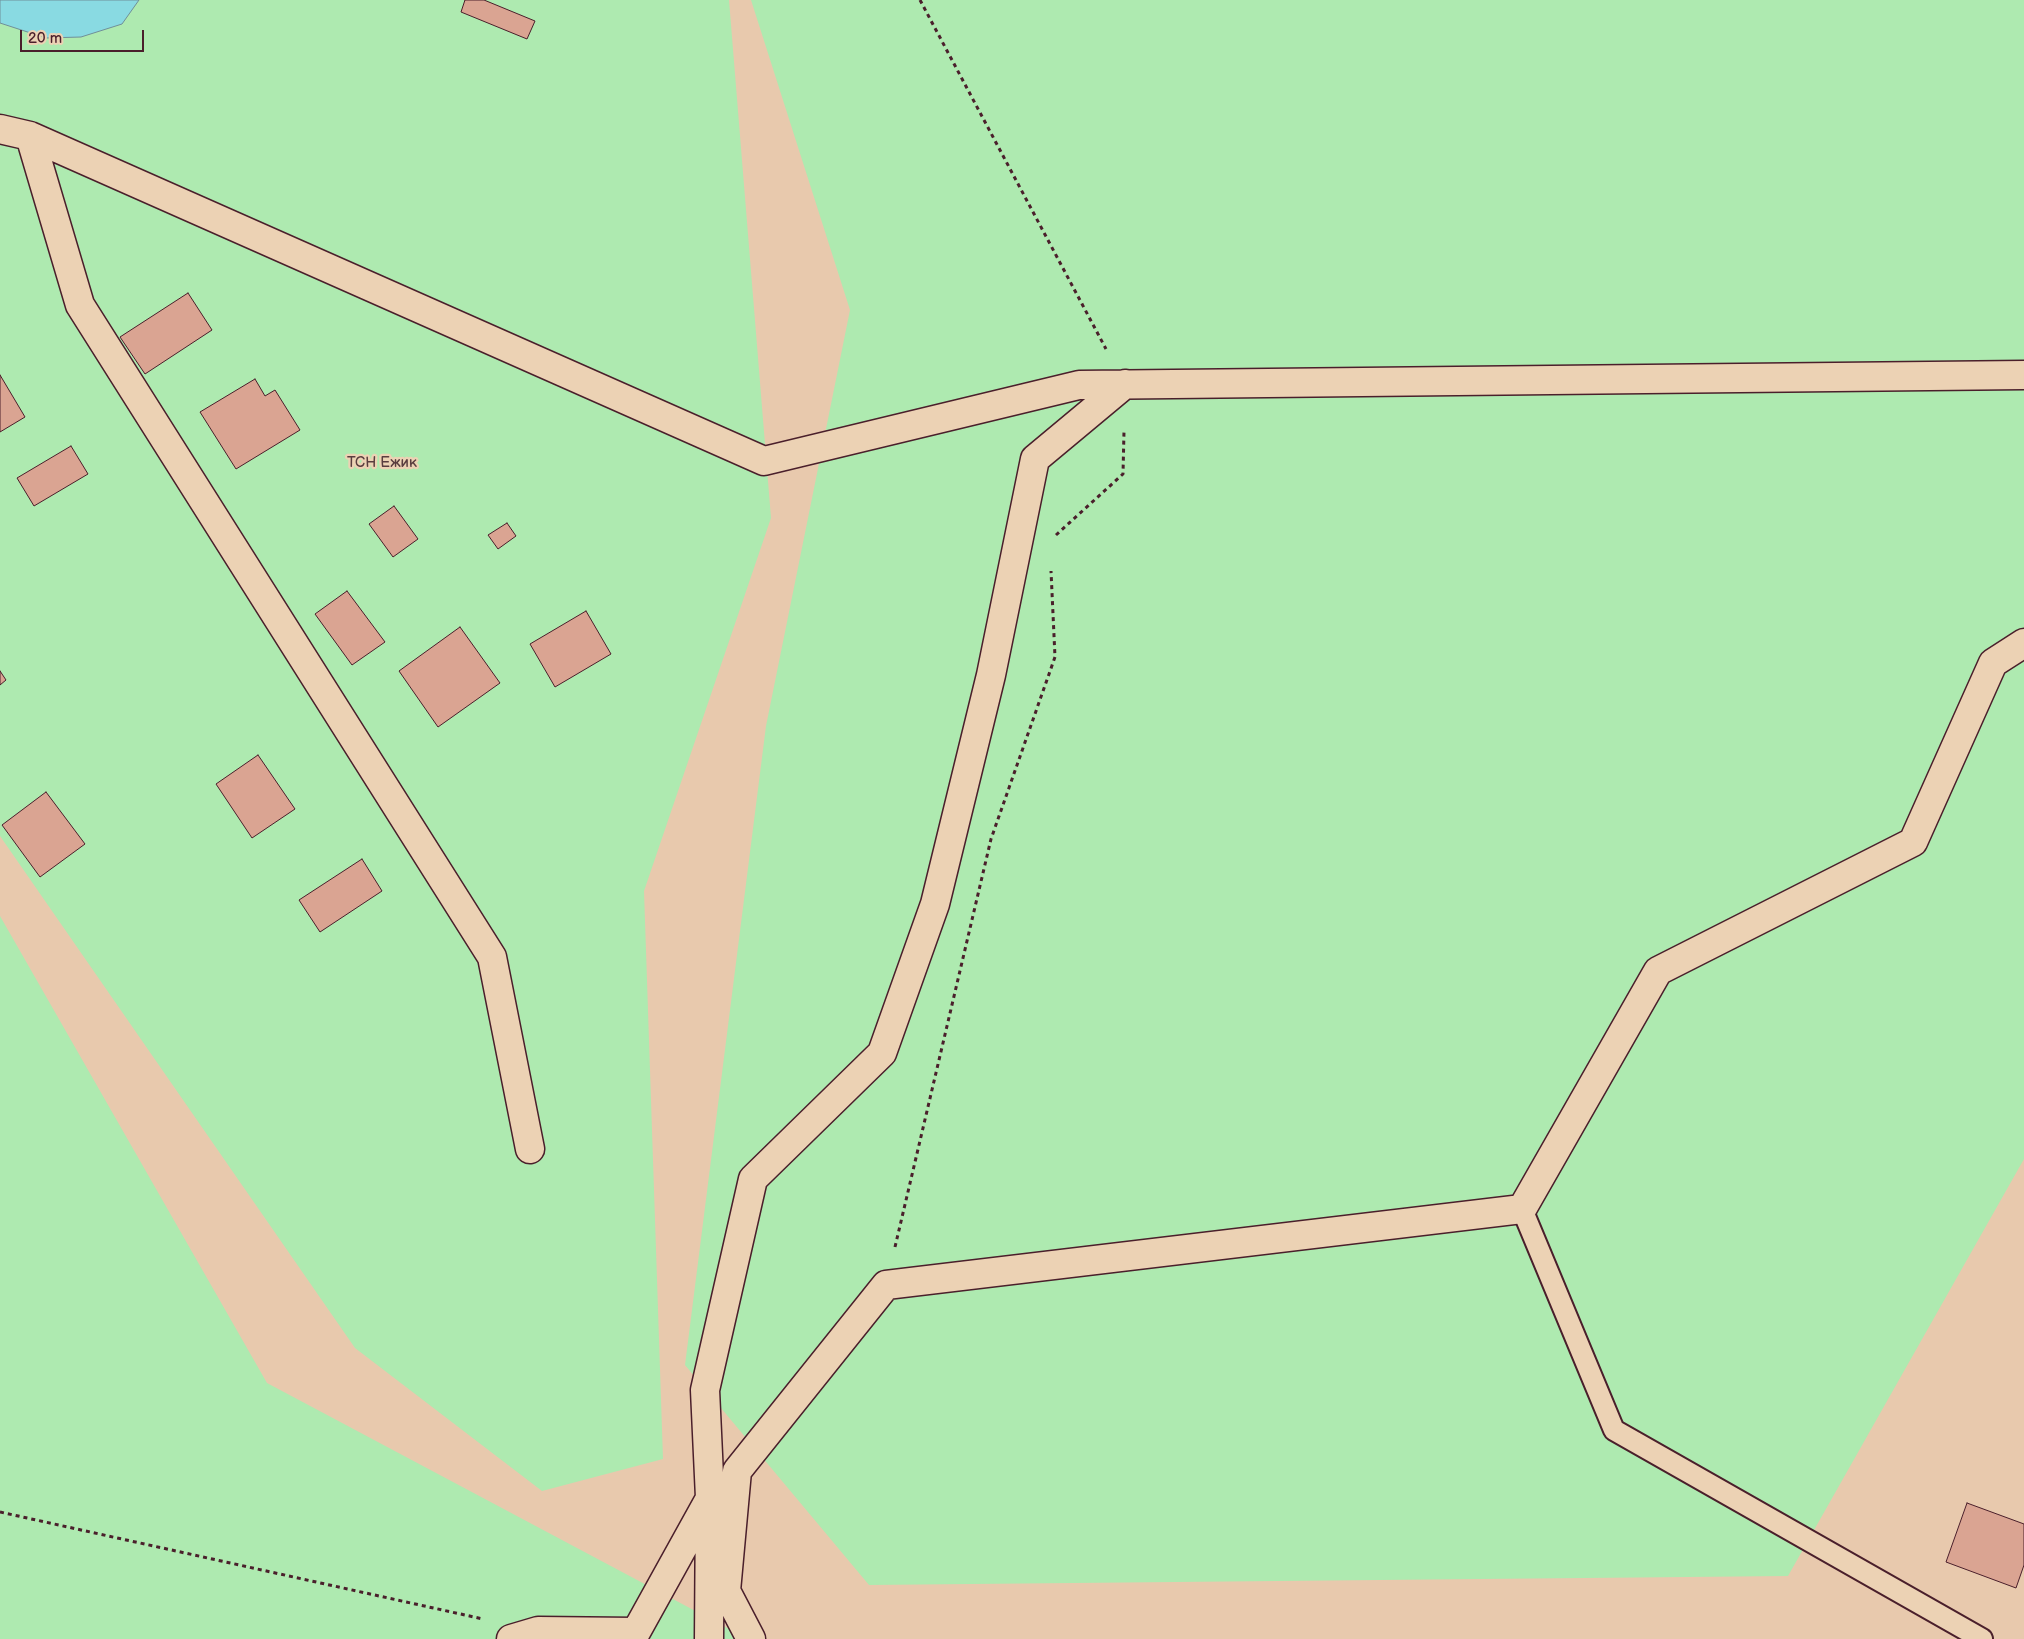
<!DOCTYPE html>
<html>
<head>
<meta charset="utf-8">
<style>
	body { margin:0 }
	#map { position:relative; width:2024px; height:1639px; overflow:hidden; background:#e8c9ad; font-family:"Balsamiq Sans",sans-serif }
	canvas { display:block }
	.scale { position:absolute; left:20px; top:30px; width:124px; height:22px; box-sizing:border-box; border:2px solid #4a1f2b; border-top:0; padding-left:6px; font-size:15px; line-height:18px; white-space:nowrap; color:#4a1f2b; -webkit-text-stroke:4px #ecd2b4; paint-order:stroke }
</style>
</head>
<body>
<div id="map">
<canvas width="2024" height="1639"></canvas>
<div class="scale">20 m</div>
</div>
<script>
const ctx = document.querySelector('canvas').getContext('2d');
ctx.lineJoin = 'round';
function paint(path, color) {
  ctx.fillStyle = color;
  ctx.fill(path, 'evenodd');
}
function shape(rows) {
  const path = new Path2D();
  for (const r of rows) {
    path.moveTo(r[0], r[1]);
    for (let i = 2; i < r.length; i += 2) path.lineTo(r[i], r[i + 1]);
  }
  return path;
}
function strokePath(path, color, width, dash) {
  ctx.strokeStyle = color;
  ctx.lineWidth = width;
  ctx.lineCap = dash ? 'butt' : 'round';
  ctx.setLineDash(dash || []);
  ctx.stroke(path);
}
function label(font, color, halo, rows, align = 'center') {
  ctx.font = font + ' "Balsamiq Sans",sans-serif';
  ctx.lineWidth = 4.5;
  ctx.setLineDash([]);
  ctx.textBaseline = 'middle';
  ctx.strokeStyle = halo;
  ctx.fillStyle = color;
  for (const [text, x, y, turn = 0] of rows) {
    ctx.save();
    ctx.translate(x, y);
    ctx.rotate((+turn || 0) * Math.PI / 180);
    ctx.textAlign = isNaN(turn) ? turn : align;
    if (halo) ctx.strokeText(text, 0, 0);
    ctx.fillText(text, 0, 0);
    ctx.restore();
  }
}
const green = shape([
	[0,0,729,0,771,518,644,891,663,1459,542,1491,355,1348,0,836],
	[751,0,2024,0,2024,1159,1788,1576,869,1585,685,1365,766,726,850,310],
	[0,916,267,1383,748,1639,0,1639]
]);
const water = shape([
	[0,0,139,0,122,24,81,37,46,38,0,23,0,0]
]);
const building = shape([
	[465,0,484,0,535,21,527,39,461,12,465,0],
	[188,293,212,330,145,374,120,337,188,293],
	[0,375,25,417,0,432,0,375],
	[255,379,265,396,275,390,300,430,236,469,200,412,255,379],
	[71,446,88,474,34,506,17,478,71,446],
	[394,506,418,539,393,557,369,524,394,506],
	[507,523,516,536,498,549,488,535,507,523],
	[347,591,385,642,352,665,315,614,347,591],
	[586,611,611,654,555,687,530,644,586,611],
	[460,627,500,683,438,727,399,671,460,627],
	[0,671,6,680,0,685,0,671],
	[258,755,295,809,252,838,216,784,258,755],
	[46,792,85,844,40,877,2,825,46,792],
	[362,859,382,891,320,932,299,900,362,859],
	[1967,1503,2024,1524,2024,1565,2016,1588,1946,1562,1967,1503]
]);
const path = shape([
	[920,0,1106,349],
	[1056,535,1123,474,1124,431],
	[895,1247,991,839,1055,657,1051,571],
	[0,1512,483,1619]
]);
const service = shape([
	[1522,1209,1614,1430,1982,1639]
]);
const minor = shape([
	[0,129,30,136,764,461,1079,385,2024,375],
	[30,136,80,305,492,957,530,1149],
	[511,1639,538,1631,636,1632,708,1502],
	[709,1639,710,1498,705,1390,753,1179,882,1053,935,904,991,675,1035,459,1125,384],
	[751,1639,726,1591,737,1471,886,1285,1522,1209,1658,971,1913,842,1993,663,2024,643]
]);
const parkNames = [
	["ТСН Ежик",382,463]
];
paint(green, '#aeeab0');
paint(water, '#89dae2');
strokePath(water, '#708f99', 1);
paint(building, '#daa492');
strokePath(building, '#4a1f2b', 1);
strokePath(service, '#4a1f2b', 24);
strokePath(minor, '#4a1f2b', 31);
strokePath(path, '#4a1f2b', 3, [4, 4]);
strokePath(service, '#ecd2b4', 20);
strokePath(minor, '#ecd2b4', 28);
label('15px', '#593d3f', '#ecd2b4', parkNames);
</script>
</body>
</html>
